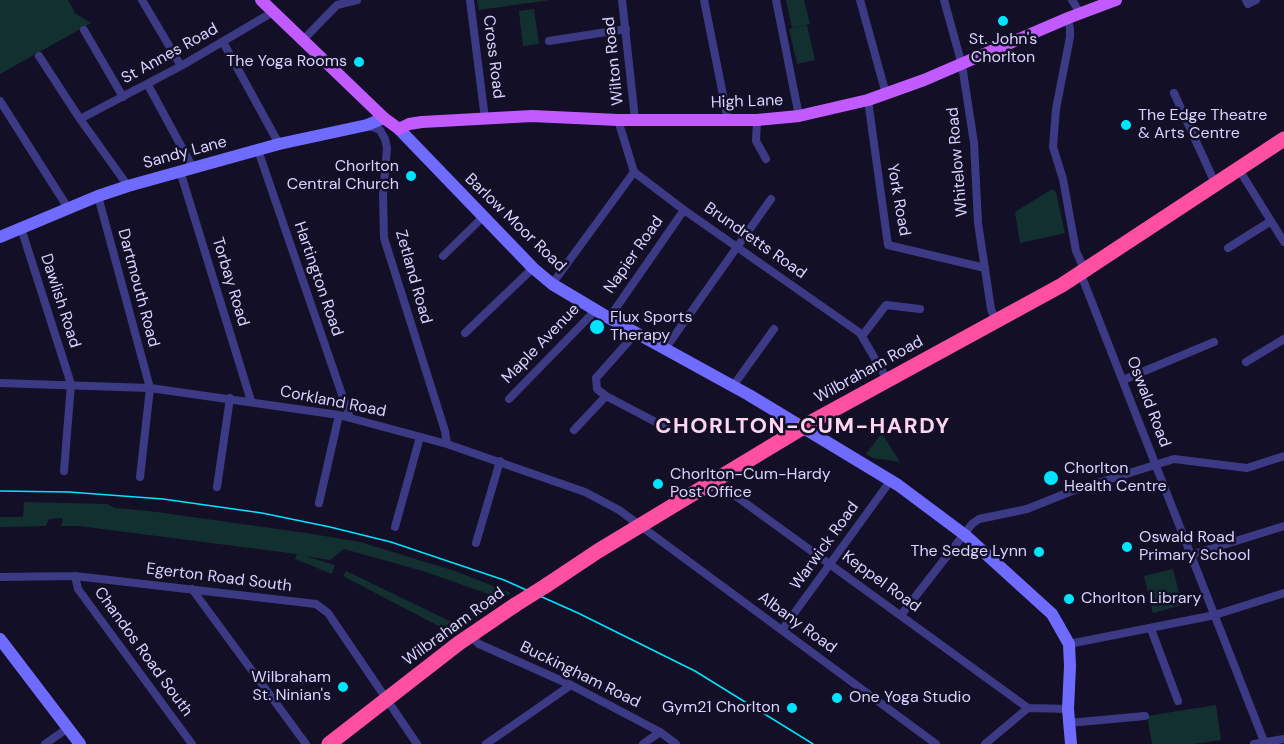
<!DOCTYPE html>
<html>
<head>
<meta charset="utf-8">
<style>
	body { margin:0 }
	canvas { display:block; background:#130f26 }
</style>
</head>
<body>
<canvas width="1284" height="744"></canvas>
<script>
const ctx = document.querySelector('canvas').getContext('2d');
ctx.lineJoin = 'round';
function paint(path, color) {
  ctx.fillStyle = color;
  ctx.fill(path, 'evenodd');
}
function shape(rows) {
  const path = new Path2D();
  for (const r of rows) {
    path.moveTo(r[0], r[1]);
    for (let i = 2; i < r.length; i += 2) path.lineTo(r[i], r[i + 1]);
  }
  return path;
}
function strokePath(path, color, width, dash) {
  ctx.strokeStyle = color;
  ctx.lineWidth = width;
  ctx.lineCap = dash ? 'butt' : 'round';
  ctx.setLineDash(dash || []);
  ctx.stroke(path);
}
function label(font, color, halo, rows, align = 'center') {
  ctx.font = font + ' "DM Sans",sans-serif';
  ctx.lineWidth = 5;
  ctx.setLineDash([]);
  ctx.textBaseline = 'middle';
  ctx.strokeStyle = halo;
  ctx.fillStyle = color;
  for (const [text, x, y, turn = 0] of rows) {
    ctx.save();
    ctx.translate(x, y);
    ctx.rotate((+turn || 0) * Math.PI / 180);
    ctx.textAlign = isNaN(turn) ? turn : align;
    if (halo) ctx.strokeText(text, 0, 0);
    ctx.fillText(text, 0, 0);
    ctx.restore();
  }
}
const green = shape([
	[0,0,68,0,75,13,91,23,0,74],
	[477,0,550,0,479,10],
	[786,0,804,0,810,24,792,28],
	[534,9,539,44,523,46,519,11],
	[807,25,815,60,797,64,789,29],
	[1052,189,1056,192,1065,233,1020,243,1015,212],
	[882,433,900,462,873,458,866,454],
	[24,502,107,504,115,508,149,511,306,533,360,542,455,571,511,593,503,599,423,571,344,549,330,560,305,556,335,565,332,574,295,559,297,554,79,526,61,526,63,518,49,519,46,526,0,527,0,517,23,517],
	[1173,569,1182,605,1153,613,1144,576],
	[346,571,456,624,452,633,343,576],
	[1216,705,1221,740,1194,744,1152,744,1147,716]
]);
const street = shape([
	[142,0,181,66],
	[470,0,485,119],
	[622,0,635,119],
	[704,0,728,120],
	[776,0,799,116],
	[860,0,886,94],
	[944,0,962,65,974,143,978,223,991,309,996,322],
	[1072,0,1080,13],
	[1246,0,1248,4,1256,0],
	[1068,18,1070,29,1070,37,1056,109,1053,147,1063,179,1076,251,1084,269],
	[84,30,123,97],
	[303,40,337,5,357,0],
	[549,41,626,29],
	[223,42,279,144],
	[39,56,80,119,128,186],
	[148,85,193,168],
	[1174,93,1215,183],
	[868,100,888,245,985,268],
	[0,101,68,208],
	[80,119,181,66,273,12],
	[618,120,634,172,684,210,860,333,888,381],
	[757,120,756,141,766,159],
	[367,125,380,130,385,139,387,148,383,195,384,238,445,431,447,444],
	[258,150,350,418],
	[1238,168,1284,242],
	[180,171,251,401],
	[98,196,150,388,140,477],
	[21,228,71,384,64,471],
	[1228,248,1271,221],
	[443,256,484,216],
	[1080,272,1265,744],
	[552,284,634,172],
	[609,318,684,210],
	[465,333,533,268],
	[636,333,596,378,597,389,606,396,669,429],
	[862,336,886,305,920,309],
	[665,349,771,199],
	[1246,362,1284,339],
	[1123,380,1214,342],
	[0,383,150,388,339,415,447,444,585,492,619,510,936,744],
	[733,386,774,329],
	[509,399,590,316,594,309],
	[574,430,606,396],
	[715,481,1028,708],
	[217,487,230,398],
	[319,503,339,415],
	[395,527,420,437],
	[476,543,500,461],
	[1191,555,1284,526],
	[75,576,78,589,192,744],
	[0,577,75,576,316,604,328,613,417,744],
	[192,589,306,744],
	[901,615,972,524,979,519,1027,509,1072,491,1174,459,1247,468,1284,456],
	[1151,629,1178,701],
	[782,630,891,480],
	[469,635,479,644,571,685,660,732,676,744],
	[1069,644,1215,615,1284,593],
	[1069,723,1145,716],
	[45,744,68,728],
	[486,744,571,685],
	[643,744,660,732],
	[985,744,1028,708,1068,709],
	[1254,744,1284,739]
]);
const secondary = shape([
	[399,129,533,268,552,284,609,318,749,395,898,485,965,535,1052,614,1069,644,1070,666,1068,709,1071,744],
	[0,237,98,196,128,186,279,144,367,125,384,118],
	[0,639,80,744]
]);
const primary = shape([
	[261,0,384,118,399,129,409,124,422,122,532,116,618,120,757,120,799,116,868,100,924,80,1068,18,1116,0]
]);
const highway = shape([
	[547,585,598,551,815,420,1062,285,1284,139],
	[329,744,459,643,515,605]
]);
const tram = shape([
	[0,491,69,492,163,499,262,513,330,527,391,542,504,580,578,613,695,671,813,744]
]);
const highwayBridge = shape([
	[515,605,547,585]
]);
const markers = [
	[1003,21,6,"#00e5ff"],
	[359,62,6,"#00e5ff"],
	[1126,125,6,"#00e5ff"],
	[411,176,6,"#00e5ff"],
	[597,327,8,"#00e5ff"],
	[1051,478,8,"#00e5ff"],
	[658,484,6,"#00e5ff"],
	[1127,547,6,"#00e5ff"],
	[1039,552,6,"#00e5ff"],
	[1069,599,6,"#00e5ff"],
	[343,687,6,"#00e5ff"],
	[837,698,6,"#00e5ff"],
	[792,708,6,"#00e5ff"]
];
const poiNames = [
	["St. John's",1003,40,"center"],
	["Chorlton",1003,58,"center"],
	["The Yoga Rooms",347,62,"right"],
	["The Edge Theatre",1138,116],
	["& Arts Centre",1138,134],
	["Chorlton",399,167,"right"],
	["Central Church",399,185,"right"],
	["Flux Sports",610,318],
	["Therapy",610,336],
	["Chorlton",1064,469],
	["Health Centre",1064,487],
	["Chorlton-Cum-Hardy",670,475],
	["Post Office",670,493],
	["Oswald Road",1139,538],
	["Primary School",1139,556],
	["The Sedge Lynn",1027,552,"right"],
	["Chorlton Library",1081,599],
	["Wilbraham",331,678,"right"],
	["St. Ninian's",331,696,"right"],
	["One Yoga Studio",849,698],
	["Gym21 Chorlton",780,708,"right"]
];
const streetNames = [
	["St Annes Road",170,54,-29],
	["Cross Road",493,57,83],
	["Wilton Road",614,61,-96],
	["High Lane",747,102,-2],
	["Sandy Lane",185,153,-15],
	["Whitelow Road",958,162,-95],
	["York Road",898,200,80],
	["Barlow Moor Road",515,223,44],
	["Brundretts Road",755,241,35],
	["Napier Road",634,255,-55],
	["Zetland Road",413,277,74],
	["Hartington Road",318,279,71],
	["Torbay Road",230,282,73],
	["Dartmouth Road",138,288,75],
	["Dawlish Road",60,301,72],
	["Maple Avenue",541,344,-46],
	["Wilbraham Road",869,370,-29],
	["Corkland Road",333,402,11],
	["Oswald Road",1148,402,69],
	["Warwick Road",825,546,-54],
	["Egerton Road South",219,578,7],
	["Keppel Road",881,582,36],
	["Albany Road",797,623,36],
	["Wilbraham Road",454,627,-36],
	["Chandos Road South",143,652,54],
	["Buckingham Road",580,675,26]
];
const districtNames = [
	["CHORLTON-CUM-HARDY",803,427]
];
paint(green, '#12302f');
strokePath(street, '#3d3a85', 8);
strokePath(secondary, '#6f6bff', 12);
strokePath(primary, '#c25bff', 12);
strokePath(highway, '#ff4fa3', 15);
strokePath(tram, '#00e5ff', 1.5);
strokePath(highwayBridge, '#ff4fa3', 15);
for (const [x, y, r, color] of markers) {
  const dot = new Path2D();
  dot.arc(x, y, r, 0, 2 * Math.PI);
  ctx.fillStyle = color;
  ctx.fill(dot);
  strokePath(dot, '#130f26', 2);
}
label('16px', '#d9d4ff', '#130f26', poiNames, 'left');
label('16px', '#d9d4ff', '#130f26', streetNames);
ctx.letterSpacing = '1.5px';
label('bold 22px', '#ffd6f0', '#130f26', districtNames);
ctx.letterSpacing = '0px';
</script>
</body>
</html>
